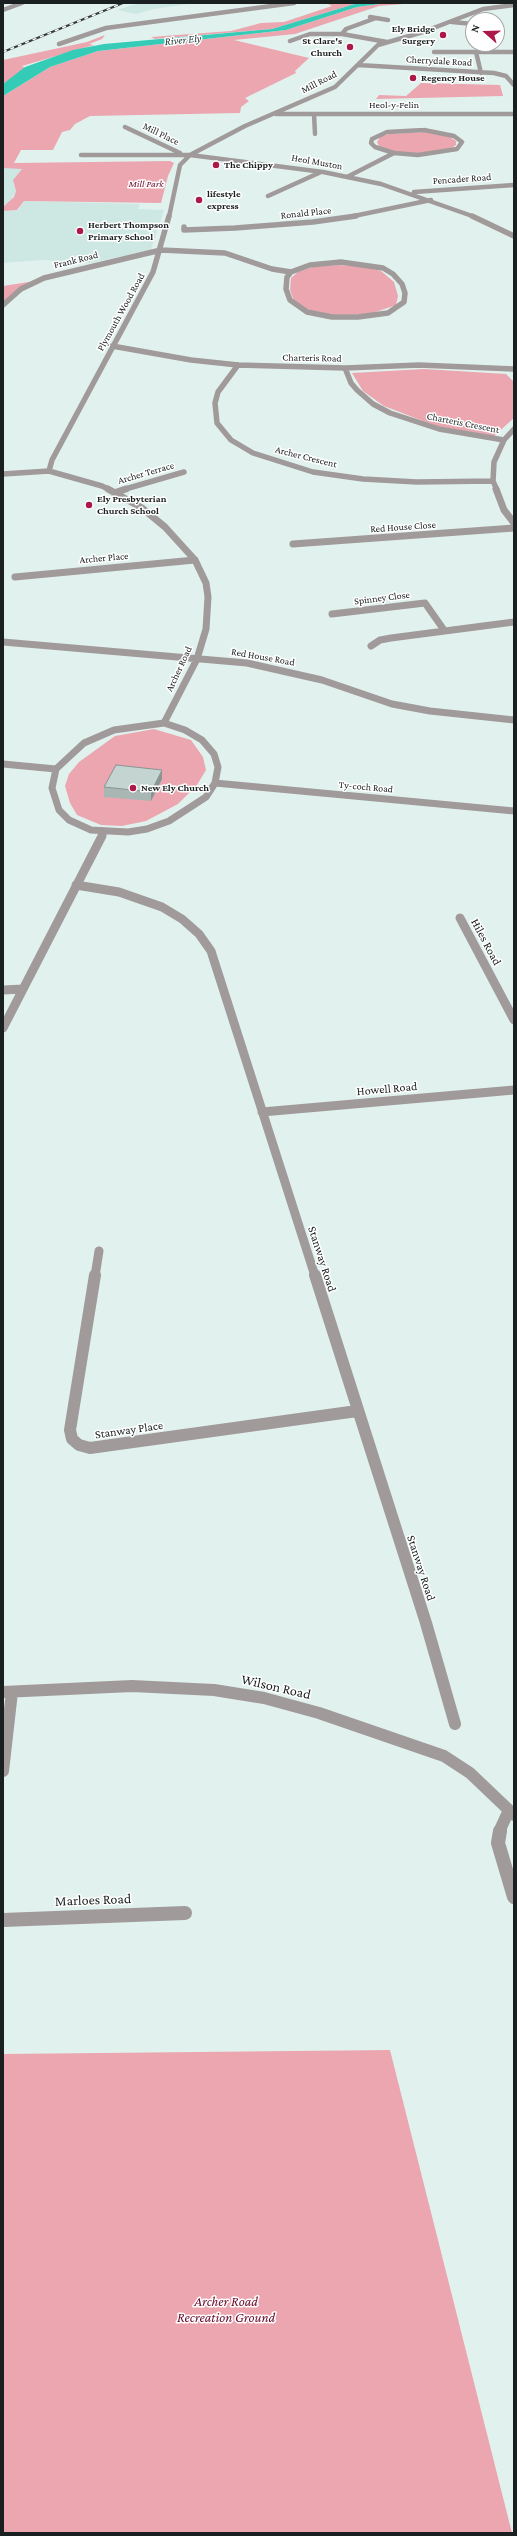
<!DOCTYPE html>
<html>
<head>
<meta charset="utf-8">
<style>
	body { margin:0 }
	#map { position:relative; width:517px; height:2536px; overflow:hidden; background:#e1f2ee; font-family:"Crimson Pro",serif }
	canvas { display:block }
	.frame { position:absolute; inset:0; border:4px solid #1a201f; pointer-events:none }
	.north { position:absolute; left:465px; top:12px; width:40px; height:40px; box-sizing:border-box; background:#fff; border:1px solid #a3a6a5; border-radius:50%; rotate:290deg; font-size:11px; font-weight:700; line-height:16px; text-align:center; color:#1a201f }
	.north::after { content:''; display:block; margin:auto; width:14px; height:18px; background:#ac1949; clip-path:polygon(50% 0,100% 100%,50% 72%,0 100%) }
</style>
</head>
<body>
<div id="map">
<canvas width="517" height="2536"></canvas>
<div class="frame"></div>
<div class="north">N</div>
</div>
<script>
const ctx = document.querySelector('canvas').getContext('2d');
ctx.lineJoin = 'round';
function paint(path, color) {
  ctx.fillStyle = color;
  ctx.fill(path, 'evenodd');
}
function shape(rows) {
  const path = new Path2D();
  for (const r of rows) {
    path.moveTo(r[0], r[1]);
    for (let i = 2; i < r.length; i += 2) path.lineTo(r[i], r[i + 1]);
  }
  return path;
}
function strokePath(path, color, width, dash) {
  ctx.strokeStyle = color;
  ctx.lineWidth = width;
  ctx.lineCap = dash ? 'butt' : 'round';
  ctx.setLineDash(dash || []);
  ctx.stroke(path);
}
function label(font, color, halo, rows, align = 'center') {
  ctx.font = font + ' "Crimson Pro",serif';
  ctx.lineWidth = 3;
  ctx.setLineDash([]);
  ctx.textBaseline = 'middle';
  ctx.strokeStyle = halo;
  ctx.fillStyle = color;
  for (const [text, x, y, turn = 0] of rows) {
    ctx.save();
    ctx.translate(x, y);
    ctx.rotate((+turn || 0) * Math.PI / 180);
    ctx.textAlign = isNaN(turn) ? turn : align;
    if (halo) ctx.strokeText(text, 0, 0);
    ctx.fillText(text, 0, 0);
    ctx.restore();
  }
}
const built = shape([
	[139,3,195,3,154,9,136,14,117,10],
	[17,167,22,169,13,180,16,191,10,202,3,207,3,168],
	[24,201,140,204,138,209,164,210,151,250,90,263,42,260,3,263,3,211,18,210]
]);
const green = shape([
	[326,3,358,3,272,29,155,39,151,37,231,31,261,23,284,22,332,6],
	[387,3,415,3,379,6,295,34,234,40,309,58,295,71,296,73,245,98,249,101,241,107,240,113,90,116,75,124,70,130,62,132,53,150,21,150,14,163,170,161,174,163,168,176,161,203,24,201,17,210,3,211,3,207,14,197,16,191,13,180,22,169,3,168,3,96,50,67,98,51,286,30,357,7],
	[105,35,102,39,89,44,94,45,22,66,25,68,21,72,3,84,3,60,87,42],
	[421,83,500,85,503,96,376,99,379,95,406,96],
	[425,132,450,137,456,141,456,145,452,148,417,154,391,151,379,146,377,142,380,137,389,134],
	[337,265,362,266,381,271,394,282,398,296,396,305,370,314,327,315,306,309,294,301,290,290,291,278,298,272,313,267],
	[35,281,3,305,3,286],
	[424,369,506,374,514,382,514,418,494,436,436,426,384,406,363,391,352,373],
	[154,729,191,740,203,757,206,770,197,785,178,804,146,821,122,826,101,825,77,815,70,803,65,786,69,774,79,762,115,736],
	[390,2050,512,2533,3,2533,3,2054]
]);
const water = shape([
	[358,3,387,3,357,7,286,30,98,51,50,67,3,96,3,84,25,67,73,50,104,44,272,29]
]);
const minorFar5 = shape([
	[3,10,22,3],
	[370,17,388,20],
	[376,18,346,29,342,34,387,42],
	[452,22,473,24],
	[290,41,310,34,342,34],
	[59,44,106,28,294,3],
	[434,52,514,52],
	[476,52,481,73],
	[358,65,494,73,506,76,514,85],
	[276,114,514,114],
	[314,114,315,134],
	[125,127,180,153],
	[424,130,454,136,462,142,457,149,418,155,394,153,375,147,371,143,372,139,387,132,424,130],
	[81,155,190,155,323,172,381,184,475,217],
	[347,177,394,153],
	[414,192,514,185],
	[268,196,321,172],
	[169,217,180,165,190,155,245,126,335,87,378,45,423,32,483,9,514,5],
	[349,217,431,200]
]);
const minorFar4 = shape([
	[472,216,514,236],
	[184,227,184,230,235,228,313,222,356,216],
	[341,262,383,268,393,274,402,284,405,293,404,302,388,313,358,317,332,317,307,312,290,300,286,289,287,277,291,272,310,265,341,262],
	[3,305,21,289,44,278,161,250,225,253,272,269,291,272],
	[112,346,191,360,238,365,345,368,419,365,514,369],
	[238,365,218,392,215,403,217,423,231,440,253,453,313,472,363,479,417,482,493,481],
	[345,368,351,383,357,390,373,404,390,413,439,429,504,440],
	[49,471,52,460,153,272,169,216],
	[3,474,49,471,102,486,110,490],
	[122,490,184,472],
	[497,490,493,481,494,462,504,440,514,429]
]);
const minorFar3 = shape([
	[108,489,142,508,165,527,195,560,206,583,208,597,206,629,197,659,164,723],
	[496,489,504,510,514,523],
	[114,493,126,489],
	[293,544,514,528],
	[15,577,195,560],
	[332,614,425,603,444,630],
	[3,642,247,663,322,680,392,704,430,711,514,720],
	[371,646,380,640,391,638,514,622],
	[164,723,185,730,202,740,214,754,218,767,215,783,206,797,169,821,147,829,128,832,91,830,69,820,59,810,52,788,56,769,84,743,114,730,164,723],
	[3,764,56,769],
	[215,783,514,811],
	[101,837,104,832]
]);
const minorFar2 = shape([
	[76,885,119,892,162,907,182,919,199,934,211,951,315,1276],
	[460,918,514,1020],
	[3,990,23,989],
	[3,1028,102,836],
	[262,1112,514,1090],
	[95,1276,99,1251]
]);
const minorFar1 = shape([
	[95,1275,70,1430,72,1439,79,1445,90,1448,357,1411],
	[315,1275,426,1623,455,1724],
	[3,1692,132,1686,214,1690,264,1698,319,1713,444,1756,470,1773,514,1815],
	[3,1771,12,1692],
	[499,1832,509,1810]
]);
const minor = shape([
	[500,1831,498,1843,514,1897],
	[3,1920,185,1913]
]);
const rail = shape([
	[3,52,123,3]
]);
const wall = shape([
	[162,779,151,801,104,797,104,787]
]);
const shadedWall = shape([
	[162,770,162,779,151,801,151,792]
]);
const building = shape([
	[116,765,162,770,151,792,104,787,116,765]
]);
const markers = [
	[443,35,4,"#ac1949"],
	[350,47,4,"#ac1949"],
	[413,78,4,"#ac1949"],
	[216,165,4,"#ac1949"],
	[199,200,4,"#ac1949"],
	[80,231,4,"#ac1949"],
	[89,505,4,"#ac1949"],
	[133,788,4,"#ac1949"]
];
const farPoinames = [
	["Ely Bridge",435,29,"right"],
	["Surgery",435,41,"right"],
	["St Clare's",342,41,"right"],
	["Church",342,53,"right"],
	["Regency House",421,78],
	["The Chippy",224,165],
	["lifestyle",207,194],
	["express",207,206],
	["Herbert Thompson",88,225],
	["Primary School",88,237],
	["Ely Presbyterian",97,499],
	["Church School",97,511],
	["New Ely Church",141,788]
];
const farStreetnames = [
	["Cherrydale Road",439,61,3],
	["Mill Road",319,82,-27],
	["Heol-y-Felin",394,105],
	["Mill Place",161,134,26],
	["Heol Muston",317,162,10],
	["Pencader Road",462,179,-4],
	["Ronald Place",306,213,-6],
	["Frank Road",76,260,-14],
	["Plymouth Wood Road",121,312,-61],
	["Charteris Road",312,358,1],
	["Charteris Crescent",463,423,11],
	["Archer Crescent",306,457,14],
	["Archer Terrace",146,473,-16],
	["Red House Close",403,527,-4],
	["Archer Place",104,558,-5],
	["Spinney Close",382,598,-7],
	["Red House Road",263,657,10],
	["Archer Road",179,669,-65],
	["Ty-coch Road",366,787,5]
];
const farParknames = [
	["Mill Park",146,184]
];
const farWaternames = [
	["River Ely",183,40,-6]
];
const streetNames = [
	["Hiles Road",486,942,62],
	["Howell Road",387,1089,-5],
	["Stanway Road",322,1259,72],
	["Stanway Place",129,1430,-8],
	["Stanway Road",421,1568,72]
];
const nearStreetnames = [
	["Wilson Road",276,1687,13],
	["Marloes Road",93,1900,-2]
];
const nearParknames = [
	["Archer Road",226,2302],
	["Recreation Ground",226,2318]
];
paint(built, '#cde8e2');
paint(green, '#eba6b0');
paint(water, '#34ccb7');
strokePath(minorFar5, '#a19a9b', 4.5);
strokePath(minorFar4, '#a19a9b', 5.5);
strokePath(minorFar3, '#a19a9b', 7);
strokePath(minorFar2, '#a19a9b', 9);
strokePath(minorFar1, '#a19a9b', 12);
strokePath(minor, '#a19a9b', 14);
strokePath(rail, '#343c3a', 2);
strokePath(rail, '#fff', 1.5, [4]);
paint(wall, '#a9b7b4');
paint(shadedWall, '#899592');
paint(building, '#c4d5d1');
strokePath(building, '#899592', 1);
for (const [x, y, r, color] of markers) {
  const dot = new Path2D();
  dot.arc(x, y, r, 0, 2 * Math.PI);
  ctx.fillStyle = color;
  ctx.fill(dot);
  strokePath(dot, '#fff', 1.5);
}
label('bold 10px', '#1a201f', '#fff', farPoinames, 'left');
label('10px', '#1a201f', '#fff', farStreetnames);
label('italic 10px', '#680a29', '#fff', farParknames);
label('italic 11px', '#1b332e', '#fff', farWaternames);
label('12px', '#1a201f', '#fff', streetNames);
label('14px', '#1a201f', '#fff', nearStreetnames);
label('italic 14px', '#680a29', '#fff', nearParknames);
</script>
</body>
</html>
